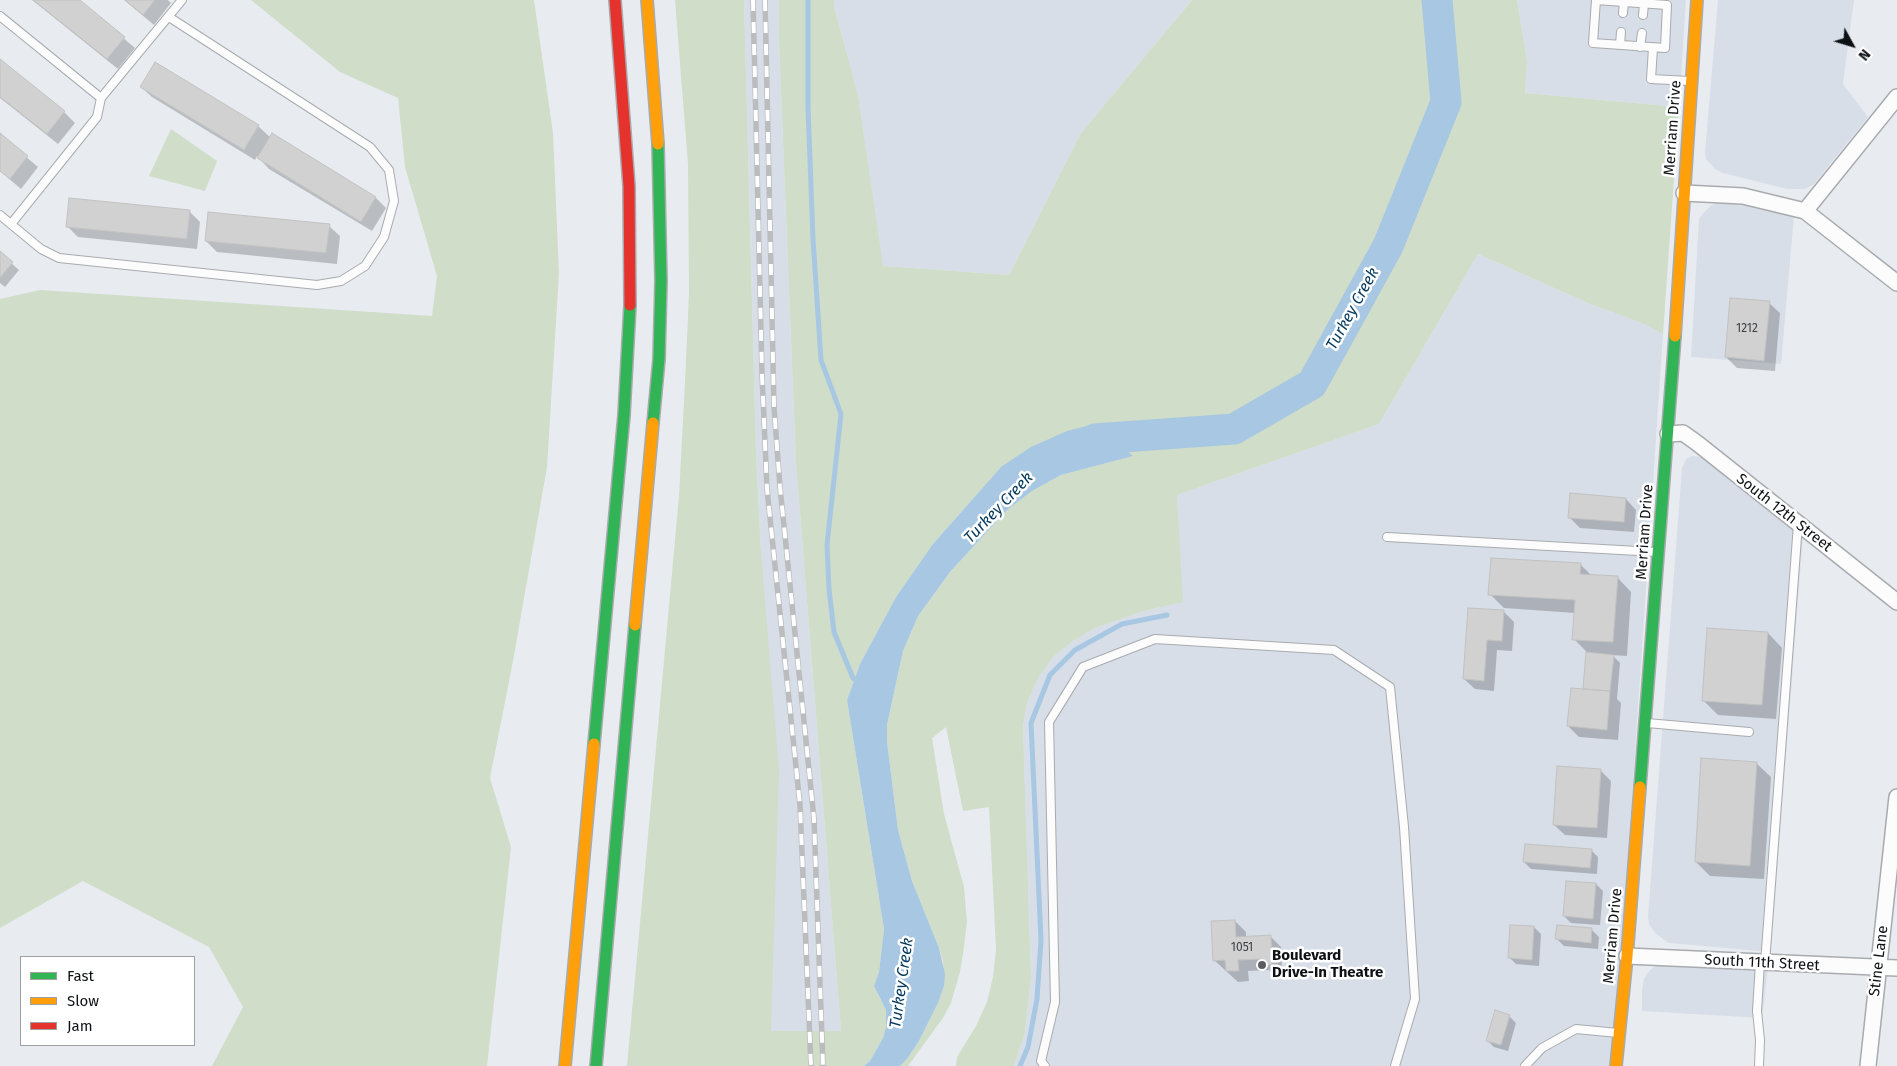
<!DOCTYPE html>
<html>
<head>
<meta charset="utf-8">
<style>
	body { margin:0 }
	#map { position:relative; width:1897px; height:1066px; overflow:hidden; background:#e8ecf0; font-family:"Fira Sans",sans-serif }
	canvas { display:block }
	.legend { position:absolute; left:20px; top:956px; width:175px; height:90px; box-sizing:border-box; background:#fff; border:1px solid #9fa0a1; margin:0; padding:6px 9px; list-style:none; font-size:15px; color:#0e1114 }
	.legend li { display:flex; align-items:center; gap:10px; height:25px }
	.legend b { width:25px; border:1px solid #9fa0a1 }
	.north { position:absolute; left:1827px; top:20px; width:50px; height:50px; -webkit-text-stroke:4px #fff; paint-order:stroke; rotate:129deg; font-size:14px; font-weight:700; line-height:20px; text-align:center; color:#0e1114 }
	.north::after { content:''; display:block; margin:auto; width:18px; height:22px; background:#0e1114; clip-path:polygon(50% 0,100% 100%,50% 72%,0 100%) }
</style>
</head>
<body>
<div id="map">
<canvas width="1897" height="1066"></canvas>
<ul class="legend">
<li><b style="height:6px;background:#30b455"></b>Fast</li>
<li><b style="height:6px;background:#ff9f0a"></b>Slow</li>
<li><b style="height:6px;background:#e5322d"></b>Jam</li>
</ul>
<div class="north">N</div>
</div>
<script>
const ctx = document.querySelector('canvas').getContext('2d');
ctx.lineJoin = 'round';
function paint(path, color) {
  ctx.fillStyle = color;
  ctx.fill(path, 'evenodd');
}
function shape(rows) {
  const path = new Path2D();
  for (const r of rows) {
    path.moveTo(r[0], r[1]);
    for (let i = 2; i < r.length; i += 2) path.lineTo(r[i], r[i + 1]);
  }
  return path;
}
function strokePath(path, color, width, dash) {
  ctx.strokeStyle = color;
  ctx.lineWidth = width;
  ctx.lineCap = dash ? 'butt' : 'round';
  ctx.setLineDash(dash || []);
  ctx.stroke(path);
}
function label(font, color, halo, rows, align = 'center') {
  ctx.font = font + ' "Fira Sans",sans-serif';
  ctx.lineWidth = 5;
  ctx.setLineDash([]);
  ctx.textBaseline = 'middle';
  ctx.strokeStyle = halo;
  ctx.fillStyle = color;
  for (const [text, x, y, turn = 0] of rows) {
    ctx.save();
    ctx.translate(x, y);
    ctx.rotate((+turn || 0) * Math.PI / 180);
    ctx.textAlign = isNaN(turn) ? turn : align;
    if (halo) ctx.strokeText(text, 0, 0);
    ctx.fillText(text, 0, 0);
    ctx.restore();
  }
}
const built = shape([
	[744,0,779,0,779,42,796,462,841,1031,771,1031,761,553,756,453],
	[834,0,1192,0,1081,133,1009,275,882,266,858,95,834,6],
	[1517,0,1686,0,1679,107,1525,93,1527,61],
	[1718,0,1854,0,1843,84,1868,117,1814,184,1805,189,1787,189,1723,173,1715,169,1706,159,1705,153],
	[1721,201,1794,215,1781,364,1691,357,1699,219,1704,212,1712,205],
	[1478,254,1590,304,1642,323,1663,334,1614,1066,1014,1066,1025,1033,1031,977,1023,727,1027,703,1039,677,1053,657,1073,641,1095,628,1144,611,1182,602,1177,495,1379,424],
	[1692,456,1703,457,1803,535,1771,952,1669,943,1656,934,1649,924,1648,917,1682,468,1686,459],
	[1658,964,1768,968,1762,1018,1642,1011,1642,989,1644,979,1649,971]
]);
const green = shape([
	[251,0,534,0,553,133,559,273,547,467,513,661,490,778,511,847,487,1066,212,1066,243,1007,209,947,83,881,0,928,0,299,40,290,432,316,437,276,405,167,398,98,340,72],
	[675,0,744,0,756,453,761,553,779,771,771,1031,841,1031,796,462,779,42,779,0,834,0,834,6,858,95,883,266,1009,275,1081,133,1192,0,1517,0,1527,61,1525,93,1679,107,1663,334,1642,323,1590,304,1478,254,1379,424,1177,495,1183,602,1144,611,1095,628,1073,641,1053,657,1039,677,1027,703,1023,727,1031,977,1025,1033,1014,1066,956,1066,957,1057,976,1026,987,1002,993,977,996,950,989,807,963,811,946,727,932,738,944,814,964,887,967,922,964,947,960,972,951,1003,943,1018,908,1066,900,1066,907,1059,919,1041,938,1003,944,986,943,961,939,948,912,881,898,830,887,742,887,725,903,651,918,616,950,572,1007,510,1032,491,1061,475,1132,456,1001,467,933,544,896,597,860,664,847,700,884,929,879,972,874,986,886,1010,886,1027,883,1038,870,1061,864,1066,627,1066,679,496,685,383,689,294,688,164],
	[171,129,217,161,205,191,149,176]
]);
const water = shape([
	[1095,424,1133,456,1061,475,1032,491,1007,510,950,572,918,616,903,651,887,725,887,742,898,830,912,881,939,948,945,974,944,986,938,1003,919,1041,907,1059,900,1066,864,1066,870,1061,883,1038,886,1027,886,1010,874,986,879,972,884,929,847,700,860,664,896,597,933,544,1001,467,1031,447,1067,431]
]);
const shadow = shape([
	[32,0,78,0,135,48,118,69],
	[124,0,168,0,171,3,154,25],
	[0,61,64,112,75,123,58,144,0,98],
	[141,87,258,126,271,138,376,198,386,208,372,231,269,169,257,156,255,160,152,97],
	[0,135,38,167,21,189,0,171],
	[189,211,200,222,197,249,78,237,67,226],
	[329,226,340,236,337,264,217,252,206,241],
	[0,253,19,270,5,287,0,283],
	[1769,303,1780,313,1775,371,1737,368,1726,357],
	[1626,499,1636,510,1634,532,1580,528,1569,517],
	[1580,564,1592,576,1617,577,1631,592,1627,656,1612,655,1620,663,1617,699,1621,703,1618,740,1579,737,1568,726,1584,690,1588,653,1574,639,1575,613,1504,608,1490,594],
	[1504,612,1514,622,1512,651,1497,650,1494,691,1475,689,1464,679],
	[1768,633,1782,648,1776,719,1718,715,1703,700],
	[1756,763,1771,777,1764,879,1710,876,1696,862],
	[1600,770,1611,781,1607,838,1565,835,1554,825],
	[1591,850,1598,857,1597,874,1531,869,1524,862],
	[1596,884,1603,891,1600,925,1571,923,1564,916],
	[1235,921,1246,932,1246,938,1270,936,1281,947,1282,975,1275,976,1269,970,1248,971,1249,981,1238,982,1214,960],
	[1558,926,1592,930,1599,937,1598,949,1564,946,1557,939],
	[1534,927,1541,934,1539,966,1516,964,1509,957],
	[1509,1016,1516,1023,1508,1051,1494,1047,1487,1040]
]);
const stream = shape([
	[808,0,808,107,813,239,821,360,841,414,827,545,829,589,834,632,853,678,859,683],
	[1020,1066,1028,1047,1037,999,1041,940,1031,723,1050,675,1075,650,1122,624,1167,615]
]);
const river = shape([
	[1071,451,1095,439,1234,429,1312,384,1388,246,1446,102,1437,0]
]);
const building = shape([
	[33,0,80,0,125,37,107,59,33,0],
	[125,0,155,0,143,15,125,0],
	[0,59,65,111,47,134,0,97,0,59],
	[155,62,259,125,244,150,140,87,155,62],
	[0,133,28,156,10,179,0,171,0,133],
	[272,133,376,197,361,222,257,158,272,133],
	[69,198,190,210,187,239,66,227,69,198],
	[208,212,330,224,326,253,205,241,208,212],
	[0,251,13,262,0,278,0,251],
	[1730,298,1770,301,1764,361,1725,357,1730,298],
	[1570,493,1626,498,1624,522,1568,518,1570,493],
	[1491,558,1581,563,1580,574,1618,576,1613,642,1572,640,1575,600,1488,595,1491,558],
	[1468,608,1504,610,1502,641,1487,640,1484,681,1463,679,1468,608],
	[1707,628,1768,632,1762,705,1702,701,1707,628],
	[1586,652,1614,655,1610,691,1583,689,1586,652],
	[1571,688,1610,691,1607,730,1567,726,1571,688],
	[1701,758,1757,762,1750,866,1695,862,1701,758],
	[1557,766,1601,769,1597,828,1553,825,1557,766],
	[1525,844,1592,849,1590,868,1523,862,1525,844],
	[1566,881,1596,883,1593,919,1563,916,1566,881],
	[1235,920,1236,937,1271,935,1272,965,1263,965,1263,959,1238,960,1239,971,1226,971,1225,960,1213,961,1211,921,1235,920],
	[1510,925,1534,926,1532,960,1508,958,1510,925],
	[1557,925,1592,928,1591,943,1555,939,1557,925],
	[1495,1010,1510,1015,1501,1045,1486,1041,1495,1010]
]);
const lane = shape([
	[1596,0,1667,5,1665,48,1593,43,1596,0],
	[1623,13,1624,2],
	[1643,15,1644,4],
	[0,16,101,98],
	[1620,45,1621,32],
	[1640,47,1642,33],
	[1653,48,1651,79,1690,81],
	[0,215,41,249,59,258,317,285,341,281,365,266,384,237,394,201,389,170,370,147,169,17],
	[11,224,97,117,101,98,182,0],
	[1387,537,1656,552],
	[1647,723,1749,732],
	[1765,963,1798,524],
	[1045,1066,1041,1061,1055,1002,1049,722,1083,667,1155,639,1334,650,1390,687,1404,827,1415,999,1395,1066],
	[1525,1066,1542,1048,1576,1029,1618,1033],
	[1759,1066,1760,1040,1757,1011,1760,963]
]);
const street = shape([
	[1684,193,1743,196,1805,211,1897,283],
	[1805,211,1897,97],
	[1668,434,1683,433,1697,443,1897,602],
	[1627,956,1897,968],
	[1868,1066,1897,797]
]);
const fast = shape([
	[653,423,659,359,661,281,658,144],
	[594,744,624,415,630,305],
	[1640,787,1675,336],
	[596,1066,635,625]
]);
const slow = shape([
	[647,0,658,144],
	[1675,336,1697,0],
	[635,625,653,423],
	[565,1066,594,744],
	[1616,1066,1627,956,1640,787]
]);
const jam = shape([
	[615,0,629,186,630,305]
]);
const rail = shape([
	[753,0,762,374,767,489,800,805,811,1066],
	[765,0,774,407,780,487,814,819,823,1066]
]);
const markers = [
	[1262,965,5,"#5a5e61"]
];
const numberNames = [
	["1212",1747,329],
	["1051",1242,948]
];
const streetNames = [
	["Merriam Drive",1673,128,-86],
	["South 12th Street",1784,513,38],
	["Merriam Drive",1645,532,-86],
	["Merriam Drive",1613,936,-85],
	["Stine Lane",1879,961,-83],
	["South 11th Street",1762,963,3]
];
const poiNames = [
	["Boulevard",1272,956],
	["Drive-In Theatre",1272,973]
];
const waterNames = [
	["Turkey Creek",1353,309,-61],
	["Turkey Creek",999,508,-46],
	["Turkey Creek",902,983,-82]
];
paint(built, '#d7dee8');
paint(green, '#cfddc9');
paint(water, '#a8c7e2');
paint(shadow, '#0003');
strokePath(stream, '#a8c7e2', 5);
strokePath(river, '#a8c7e2', 31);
paint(building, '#d1d1d1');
strokePath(building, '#c2c2c2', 1);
strokePath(lane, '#a8abae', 10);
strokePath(street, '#a8abae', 18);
strokePath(fast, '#a8abae', 14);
strokePath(slow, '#a8abae', 14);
strokePath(jam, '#a8abae', 14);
strokePath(lane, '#fcfcfd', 8);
strokePath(street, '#fcfcfd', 15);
strokePath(fast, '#30b455', 11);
strokePath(slow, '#ff9f0a', 11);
strokePath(jam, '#e5322d', 11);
strokePath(rail, '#bbbcbd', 5.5);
strokePath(rail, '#fff', 4, [11]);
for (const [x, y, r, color] of markers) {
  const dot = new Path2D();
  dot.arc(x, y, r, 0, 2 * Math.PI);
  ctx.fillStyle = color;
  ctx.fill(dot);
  strokePath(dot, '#fff', 2);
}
label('12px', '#3f4143', null, numberNames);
label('15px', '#0e1114', '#fff', streetNames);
label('bold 15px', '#0e1114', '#fff', poiNames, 'left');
label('italic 16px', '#03395c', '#fff', waterNames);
</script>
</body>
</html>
